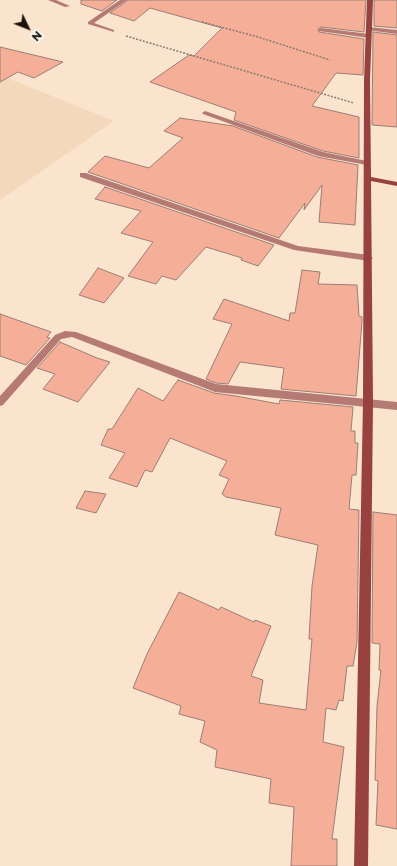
<!DOCTYPE html>
<html>
<head>
<meta charset="utf-8">
<style>
	body { margin:0 }
	#map { position:relative; width:397px; height:866px; overflow:hidden; background:#fae4cd; font-family:Montserrat,sans-serif }
	canvas { display:block }
	.north { position:absolute; left:8px; top:8px; width:40px; height:40px; -webkit-text-stroke:3px #fff; paint-order:stroke; rotate:133deg; font-size:11px; font-weight:700; line-height:16px; text-align:center; color:#19120a }
	.north::after { content:''; display:block; margin:auto; width:14px; height:18px; background:#19120a; clip-path:polygon(50% 0,100% 100%,50% 72%,0 100%) }
</style>
</head>
<body>
<div id="map">
<canvas width="397" height="866"></canvas>
<div class="north">N</div>
</div>
<script>
const ctx = document.querySelector('canvas').getContext('2d');
ctx.lineJoin = 'round';
function paint(path, color) {
  ctx.fillStyle = color;
  ctx.fill(path, 'evenodd');
}
function shape(rows) {
  const path = new Path2D();
  for (const r of rows) {
    path.moveTo(r[0], r[1]);
    for (let i = 2; i < r.length; i += 2) path.lineTo(r[i], r[i + 1]);
  }
  return path;
}
function strokePath(path, color, width, dash) {
  ctx.strokeStyle = color;
  ctx.lineWidth = width;
  ctx.lineCap = dash ? 'butt' : 'round';
  ctx.setLineDash(dash || []);
  ctx.stroke(path);
}
const built = shape([
	[0,75,114,121,0,200]
]);
const building = shape([
	[81,0,117,0,102,11,81,4,81,0],
	[128,0,366,0,364,32,321,27,318,29,319,32,364,39,363,75,336,73,312,106,359,117,359,158,323,151,234,120,236,112,150,82,189,55,194,56,222,28,150,8,134,21,110,13,128,0],
	[374,0,397,0,397,28,374,26,374,0],
	[373,32,397,35,397,127,372,125,373,32],
	[0,47,63,62,34,78,18,72,0,82,0,47],
	[180,118,233,126,317,157,358,165,355,225,319,222,322,185,304,210,305,203,279,238,88,172,105,156,149,168,183,138,164,131,180,118],
	[105,187,274,245,258,266,241,260,242,258,206,247,176,280,162,276,156,284,128,276,153,242,121,233,141,211,95,199,105,187],
	[98,268,124,278,104,303,79,295,98,268],
	[302,270,320,272,318,284,357,285,359,316,362,317,362,321,356,396,281,389,284,368,240,362,228,384,216,383,206,379,232,324,213,319,224,299,289,321,290,313,295,313,302,270],
	[0,314,51,332,47,337,50,338,26,365,0,356,0,314],
	[60,342,97,358,110,362,78,402,43,389,55,374,37,368,60,342],
	[178,380,214,393,236,396,279,404,280,400,353,407,351,431,355,431,355,443,358,443,356,475,352,475,349,509,359,510,357,642,353,666,347,666,343,701,339,700,336,710,326,708,323,742,344,747,332,839,337,839,337,866,291,866,294,807,269,803,271,779,215,767,217,750,200,742,205,721,179,714,181,706,133,688,147,654,179,592,219,610,221,607,254,622,255,620,271,626,251,676,263,680,259,703,306,710,312,639,309,639,312,586,318,545,275,535,281,508,226,497,222,494,229,479,219,475,227,461,170,438,152,472,145,470,137,487,109,478,125,453,101,445,108,429,112,429,138,388,163,401,178,380],
	[85,491,106,494,96,513,76,508,85,491],
	[373,512,397,515,397,829,376,825,378,781,375,780,377,706,381,670,379,670,380,644,372,643,373,512]
]);
const path = shape([
	[202,22,258,37,330,60],
	[126,36,354,103]
]);
const street = shape([
	[48,0,56,0,70,6,65,7,48,0],
	[120,0,127,0,94,23,114,30,114,32,88,24,88,22,120,0],
	[369,27,397,30,397,34,367,30,367,28,369,27],
	[321,28,369,34,372,36,369,38,319,31,319,29,321,28],
	[205,111,323,152,367,161,371,163,367,165,318,156,203,114,202,113,205,111],
	[80,173,86,173,298,246,369,255,373,258,369,261,294,250,80,177,80,173],
	[65,331,76,332,216,384,397,402,397,410,215,392,72,337,61,339,3,405,0,406,0,396,55,335,65,331]
]);
const secondary = shape([
	[367,0,373,0,370,80,371,177,397,182,397,186,371,181,373,402,368,866,354,866,363,402,364,80,367,0]
]);
paint(built, '#f4d8bc');
paint(building, '#f5af98');
strokePath(building, '#9b7e74', 1);
strokePath(path, '#8a7b6c', 1.5, [2, 1.5]);
paint(street, '#b67a75');
paint(secondary, '#97423f');
</script>
</body>
</html>
